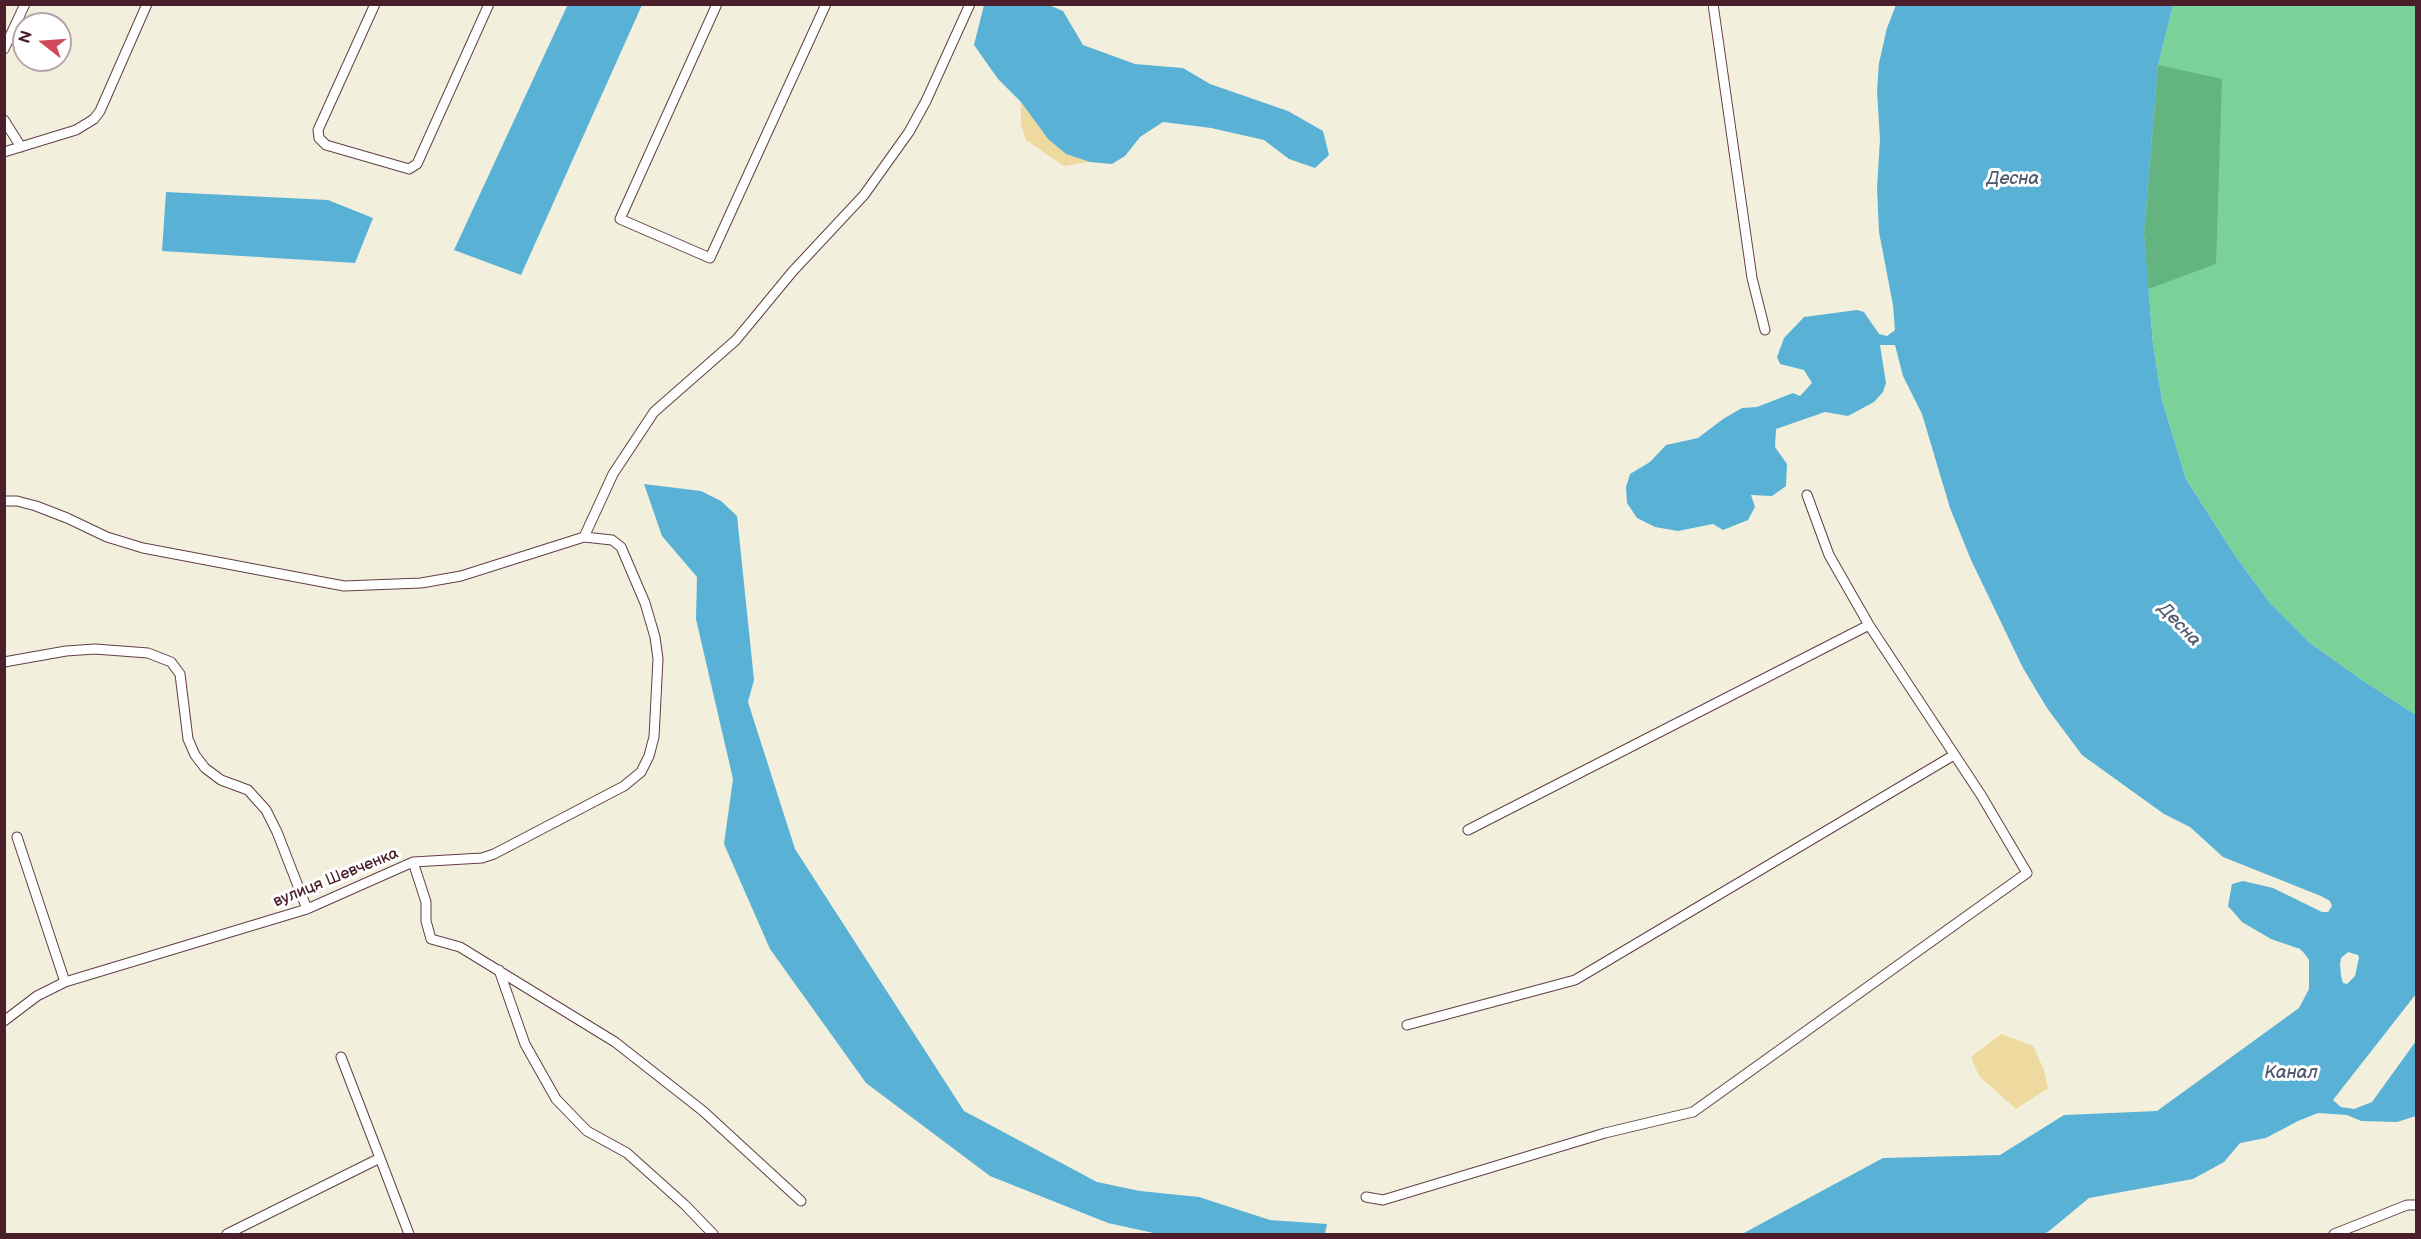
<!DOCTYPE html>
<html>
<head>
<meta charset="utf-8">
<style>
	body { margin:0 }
	#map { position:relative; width:2421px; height:1239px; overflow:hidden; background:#f3efdd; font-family:"Balsamiq Sans",sans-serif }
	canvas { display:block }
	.frame { position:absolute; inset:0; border:6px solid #4a1f2b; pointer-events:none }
	.north { position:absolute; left:12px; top:12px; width:60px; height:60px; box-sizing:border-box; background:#fff; border:2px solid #b7a5aa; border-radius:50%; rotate:287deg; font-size:16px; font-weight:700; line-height:24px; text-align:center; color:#4a1f2b }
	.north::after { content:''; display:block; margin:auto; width:21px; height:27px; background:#d1495b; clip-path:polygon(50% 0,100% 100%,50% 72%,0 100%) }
</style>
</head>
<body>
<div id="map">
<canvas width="2421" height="1239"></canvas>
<div class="frame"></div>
<div class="north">N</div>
</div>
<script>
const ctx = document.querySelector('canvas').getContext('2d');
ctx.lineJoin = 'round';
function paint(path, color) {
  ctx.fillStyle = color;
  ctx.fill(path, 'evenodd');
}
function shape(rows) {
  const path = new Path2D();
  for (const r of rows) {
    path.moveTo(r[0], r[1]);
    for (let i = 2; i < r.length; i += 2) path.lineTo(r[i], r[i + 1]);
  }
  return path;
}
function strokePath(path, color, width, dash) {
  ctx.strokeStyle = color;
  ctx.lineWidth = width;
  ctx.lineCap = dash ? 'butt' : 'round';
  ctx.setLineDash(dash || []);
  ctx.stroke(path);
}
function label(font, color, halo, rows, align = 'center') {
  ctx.font = font + ' "Balsamiq Sans",sans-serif';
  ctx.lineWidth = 6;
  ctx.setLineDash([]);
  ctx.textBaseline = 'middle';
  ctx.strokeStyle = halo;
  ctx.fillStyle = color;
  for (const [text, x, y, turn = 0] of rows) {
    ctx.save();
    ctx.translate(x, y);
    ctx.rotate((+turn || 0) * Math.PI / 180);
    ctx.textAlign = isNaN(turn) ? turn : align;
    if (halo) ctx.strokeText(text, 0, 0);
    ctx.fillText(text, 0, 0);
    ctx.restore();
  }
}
const green = shape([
	[2173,5,2416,5,2416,715,2362,680,2310,643,2270,603,2234,554,2186,479,2162,400,2153,344,2144,233,2158,65]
]);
const forest = shape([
	[2158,65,2222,79,2216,264,2148,289,2144,233]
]);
const sand = shape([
	[1021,102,1048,139,1066,154,1090,162,1064,166,1026,140,1021,124],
	[2001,1034,2033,1046,2044,1070,2048,1088,2016,1109,1979,1076,1971,1057]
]);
const water = shape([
	[568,4,642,5,521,275,454,250],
	[984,5,1049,5,1063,11,1083,45,1135,64,1183,68,1210,84,1288,111,1323,131,1329,155,1315,168,1289,159,1264,140,1211,128,1163,122,1140,137,1125,156,1112,164,1090,162,1066,154,1048,139,1021,102,998,79,974,45],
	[1896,5,2173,5,2158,65,2144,233,2153,344,2162,400,2186,479,2234,554,2270,603,2310,643,2362,680,2416,715,2416,994,2333,1100,2341,1107,2354,1109,2372,1102,2416,1041,2416,1116,2397,1122,2361,1121,2347,1115,2318,1113,2298,1121,2266,1138,2240,1143,2224,1162,2193,1179,2089,1198,2048,1232,2042,1234,1742,1234,1883,1158,2000,1155,2064,1115,2157,1111,2299,1008,2309,989,2309,960,2304,953,2300,949,2271,939,2242,922,2228,906,2232,884,2243,881,2273,888,2322,912,2328,912,2332,906,2330,901,2321,896,2223,857,2190,827,2164,814,2082,755,2047,708,2023,668,1971,560,1950,508,1922,414,1903,376,1895,345,1880,345,1886,383,1883,392,1874,402,1848,416,1825,412,1776,429,1775,447,1787,464,1786,486,1772,496,1751,495,1755,507,1748,520,1723,530,1713,524,1678,531,1655,527,1637,518,1627,503,1626,487,1630,474,1650,462,1666,445,1698,438,1723,419,1742,408,1757,407,1793,393,1800,396,1812,383,1804,370,1780,364,1777,357,1784,338,1804,317,1857,310,1864,312,1879,334,1887,336,1895,330,1893,305,1879,232,1877,188,1880,139,1877,91,1879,63,1887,28],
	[2348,952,2358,955,2359,958,2355,976,2347,984,2343,983,2341,976,2340,964,2341,958],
	[166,192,328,200,373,218,355,263,162,251],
	[644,484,701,491,721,501,737,516,754,680,748,702,795,849,964,1111,1097,1182,1140,1191,1199,1197,1270,1220,1327,1224,1325,1234,1158,1234,1108,1223,990,1176,866,1083,770,949,724,844,733,779,696,619,697,577,662,536]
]);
const street = shape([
	[375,4,318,130,319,138,326,145,409,169,417,164,489,4],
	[717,4,620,219,710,258,826,4],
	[1713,4,1752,278,1765,330],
	[4,49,25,4],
	[4,120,21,147],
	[4,152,76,130,94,119,100,111,147,4],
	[4,501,17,501,36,506,67,518,107,537,143,548,344,586,421,583,461,576,584,537,612,540,621,547,645,603,655,637,658,659,654,737,649,756,641,772,624,786,494,854,482,858,413,862,307,909,65,982,37,996,4,1021],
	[584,537,613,474,654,412,736,340,793,271,864,195,909,132,926,101,970,4],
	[4,662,66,651,95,649,148,653,171,662,180,674,188,739,195,755,205,768,221,780,248,790,266,810,277,832,307,909],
	[1468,830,1869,625],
	[17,837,65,982],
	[413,862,426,902,426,921,431,939,460,947,615,1042,703,1111,801,1201],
	[499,970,525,1044,556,1099,587,1131,627,1153,685,1205,713,1234],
	[1407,1025,1575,980,1954,755],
	[380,1158,409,1234],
	[1366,1197,1383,1200,1605,1133,1693,1112,2027,873,1981,795,1869,625,1829,555,1807,495],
	[227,1234,380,1158,341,1057],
	[2334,1234,2407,1205,2416,1205]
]);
const streetNames = [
	["вулиця Шевченка",336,878,-22]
];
const waterNames = [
	["Десна",2013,179],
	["Десна",2179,625,46],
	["Канал",2291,1073]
];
paint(green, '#7ad298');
paint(forest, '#63b480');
paint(sand, '#eeda9e');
paint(water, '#59b2d6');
strokePath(street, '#633e46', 11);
strokePath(street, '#fff', 9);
label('16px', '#4a1f2b', '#fff', streetNames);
label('italic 18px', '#505a6f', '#fff', waterNames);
</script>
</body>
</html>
